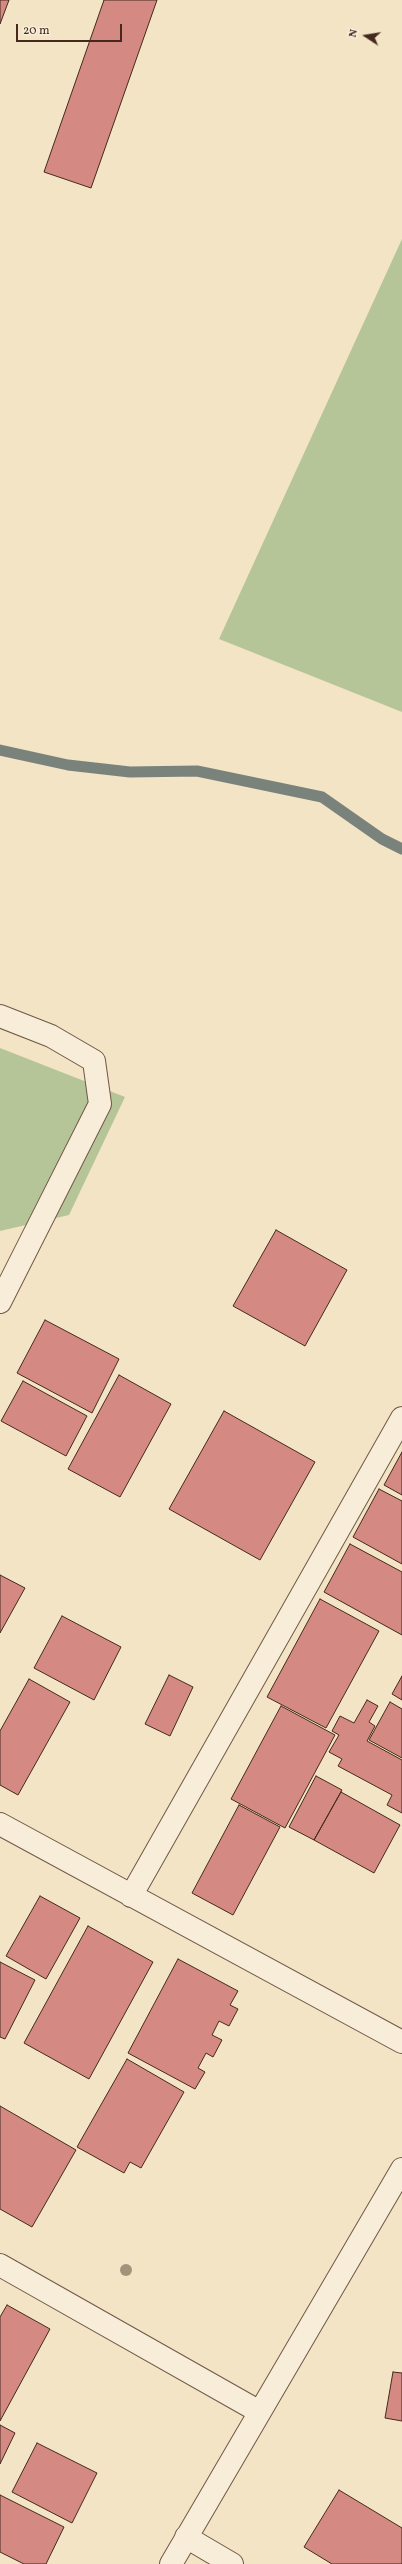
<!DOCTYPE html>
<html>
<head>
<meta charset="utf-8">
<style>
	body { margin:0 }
	#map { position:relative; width:402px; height:2564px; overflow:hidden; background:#f3e4c5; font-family:Vollkorn,serif }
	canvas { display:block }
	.north { position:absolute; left:346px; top:16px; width:40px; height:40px; -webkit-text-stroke:3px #f7edd9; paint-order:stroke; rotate:282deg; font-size:11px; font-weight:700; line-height:16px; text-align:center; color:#45291e }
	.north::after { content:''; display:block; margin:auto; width:14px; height:18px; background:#45291e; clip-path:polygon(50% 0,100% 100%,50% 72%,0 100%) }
	.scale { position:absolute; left:16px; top:24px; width:106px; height:18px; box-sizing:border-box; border:2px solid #45291e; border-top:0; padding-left:5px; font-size:12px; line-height:14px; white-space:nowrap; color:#45291e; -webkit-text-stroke:3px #f7edd9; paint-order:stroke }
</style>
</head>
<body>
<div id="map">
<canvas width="402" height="2564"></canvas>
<div class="north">N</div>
<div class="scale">20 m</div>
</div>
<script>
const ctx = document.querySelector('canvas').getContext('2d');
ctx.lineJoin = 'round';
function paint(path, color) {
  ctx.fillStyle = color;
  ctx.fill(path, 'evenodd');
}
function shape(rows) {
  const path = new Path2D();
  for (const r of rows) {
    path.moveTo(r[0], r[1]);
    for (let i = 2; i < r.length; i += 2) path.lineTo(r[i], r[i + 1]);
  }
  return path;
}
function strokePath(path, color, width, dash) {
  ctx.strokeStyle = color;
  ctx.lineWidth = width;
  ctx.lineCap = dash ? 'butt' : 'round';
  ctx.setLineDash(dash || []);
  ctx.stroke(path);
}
const green = shape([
	[402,239,402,712,219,639],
	[0,1048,125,1097,69,1215,0,1231]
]);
const stream = shape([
	[0,750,68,765,130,772,197,771,322,797,382,839,402,849]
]);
const building = shape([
	[0,0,9,0,0,24,0,0],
	[104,0,157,0,91,188,44,172,104,0],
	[276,1230,347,1270,305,1346,233,1306,276,1230],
	[45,1320,119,1359,92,1413,17,1373,45,1320],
	[119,1375,171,1404,120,1497,68,1469,119,1375],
	[23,1381,87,1416,66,1456,1,1421,23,1381],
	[224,1411,315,1462,260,1560,169,1509,224,1411],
	[402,1452,402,1495,384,1485,402,1452],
	[379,1489,402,1501,402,1564,353,1537,379,1489],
	[350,1544,402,1572,402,1635,324,1592,350,1544],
	[0,1575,25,1588,0,1633,0,1575],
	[320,1599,379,1631,326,1728,267,1697,320,1599],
	[62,1616,121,1647,94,1700,34,1668,62,1616],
	[169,1675,193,1687,170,1736,145,1724,169,1675],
	[402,1676,402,1700,392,1694,402,1676],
	[29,1679,70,1702,18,1795,0,1785,0,1731,29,1679],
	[367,1700,378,1706,369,1722,375,1726,367,1741,402,1760,402,1813,387,1805,392,1795,338,1766,342,1759,329,1752,339,1735,332,1731,340,1716,354,1723,367,1700],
	[390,1702,402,1709,402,1758,369,1740,390,1702],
	[281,1706,335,1735,285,1828,231,1799,281,1706],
	[316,1776,342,1790,314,1840,289,1827,316,1776],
	[341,1792,400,1825,374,1873,314,1840,341,1792],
	[239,1805,280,1827,233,1915,192,1893,239,1805],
	[40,1896,80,1918,46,1979,6,1956,40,1896],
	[88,1926,153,1962,89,2079,24,2043,88,1926],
	[178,1959,238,1991,230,2005,238,2009,229,2026,219,2021,212,2035,222,2040,213,2057,206,2053,198,2068,205,2072,195,2089,128,2053,178,1959],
	[0,1962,35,1980,5,2039,0,2037,0,1962],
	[127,2059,184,2092,141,2168,130,2162,124,2173,77,2147,127,2059],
	[0,2106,76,2150,32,2227,0,2209,0,2106],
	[7,2305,50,2329,0,2421,0,2317,7,2305],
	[393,2372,402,2373,402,2421,385,2418,393,2372],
	[0,2425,15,2433,0,2464,0,2425],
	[37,2443,97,2473,72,2523,12,2492,37,2443],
	[339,2490,402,2528,402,2564,332,2564,304,2547,339,2490],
	[0,2495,64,2527,46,2564,24,2564,0,2552,0,2495]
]);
const minor = shape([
	[0,1016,51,1036,94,1061,100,1104,0,1302],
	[0,1824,402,2042],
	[131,1896,402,1418],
	[0,2265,258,2411],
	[186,2537,232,2564],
	[171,2564,402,2169]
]);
const trees = [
	[126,2270]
];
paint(green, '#b6c598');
strokePath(stream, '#7a827c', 11);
paint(building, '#d48a82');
strokePath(building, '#45291e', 1);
strokePath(minor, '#705848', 24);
strokePath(minor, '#f7edd9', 22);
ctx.fillStyle = '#a3937a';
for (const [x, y] of trees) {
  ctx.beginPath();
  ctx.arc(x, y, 6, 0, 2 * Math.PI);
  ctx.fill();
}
</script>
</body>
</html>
